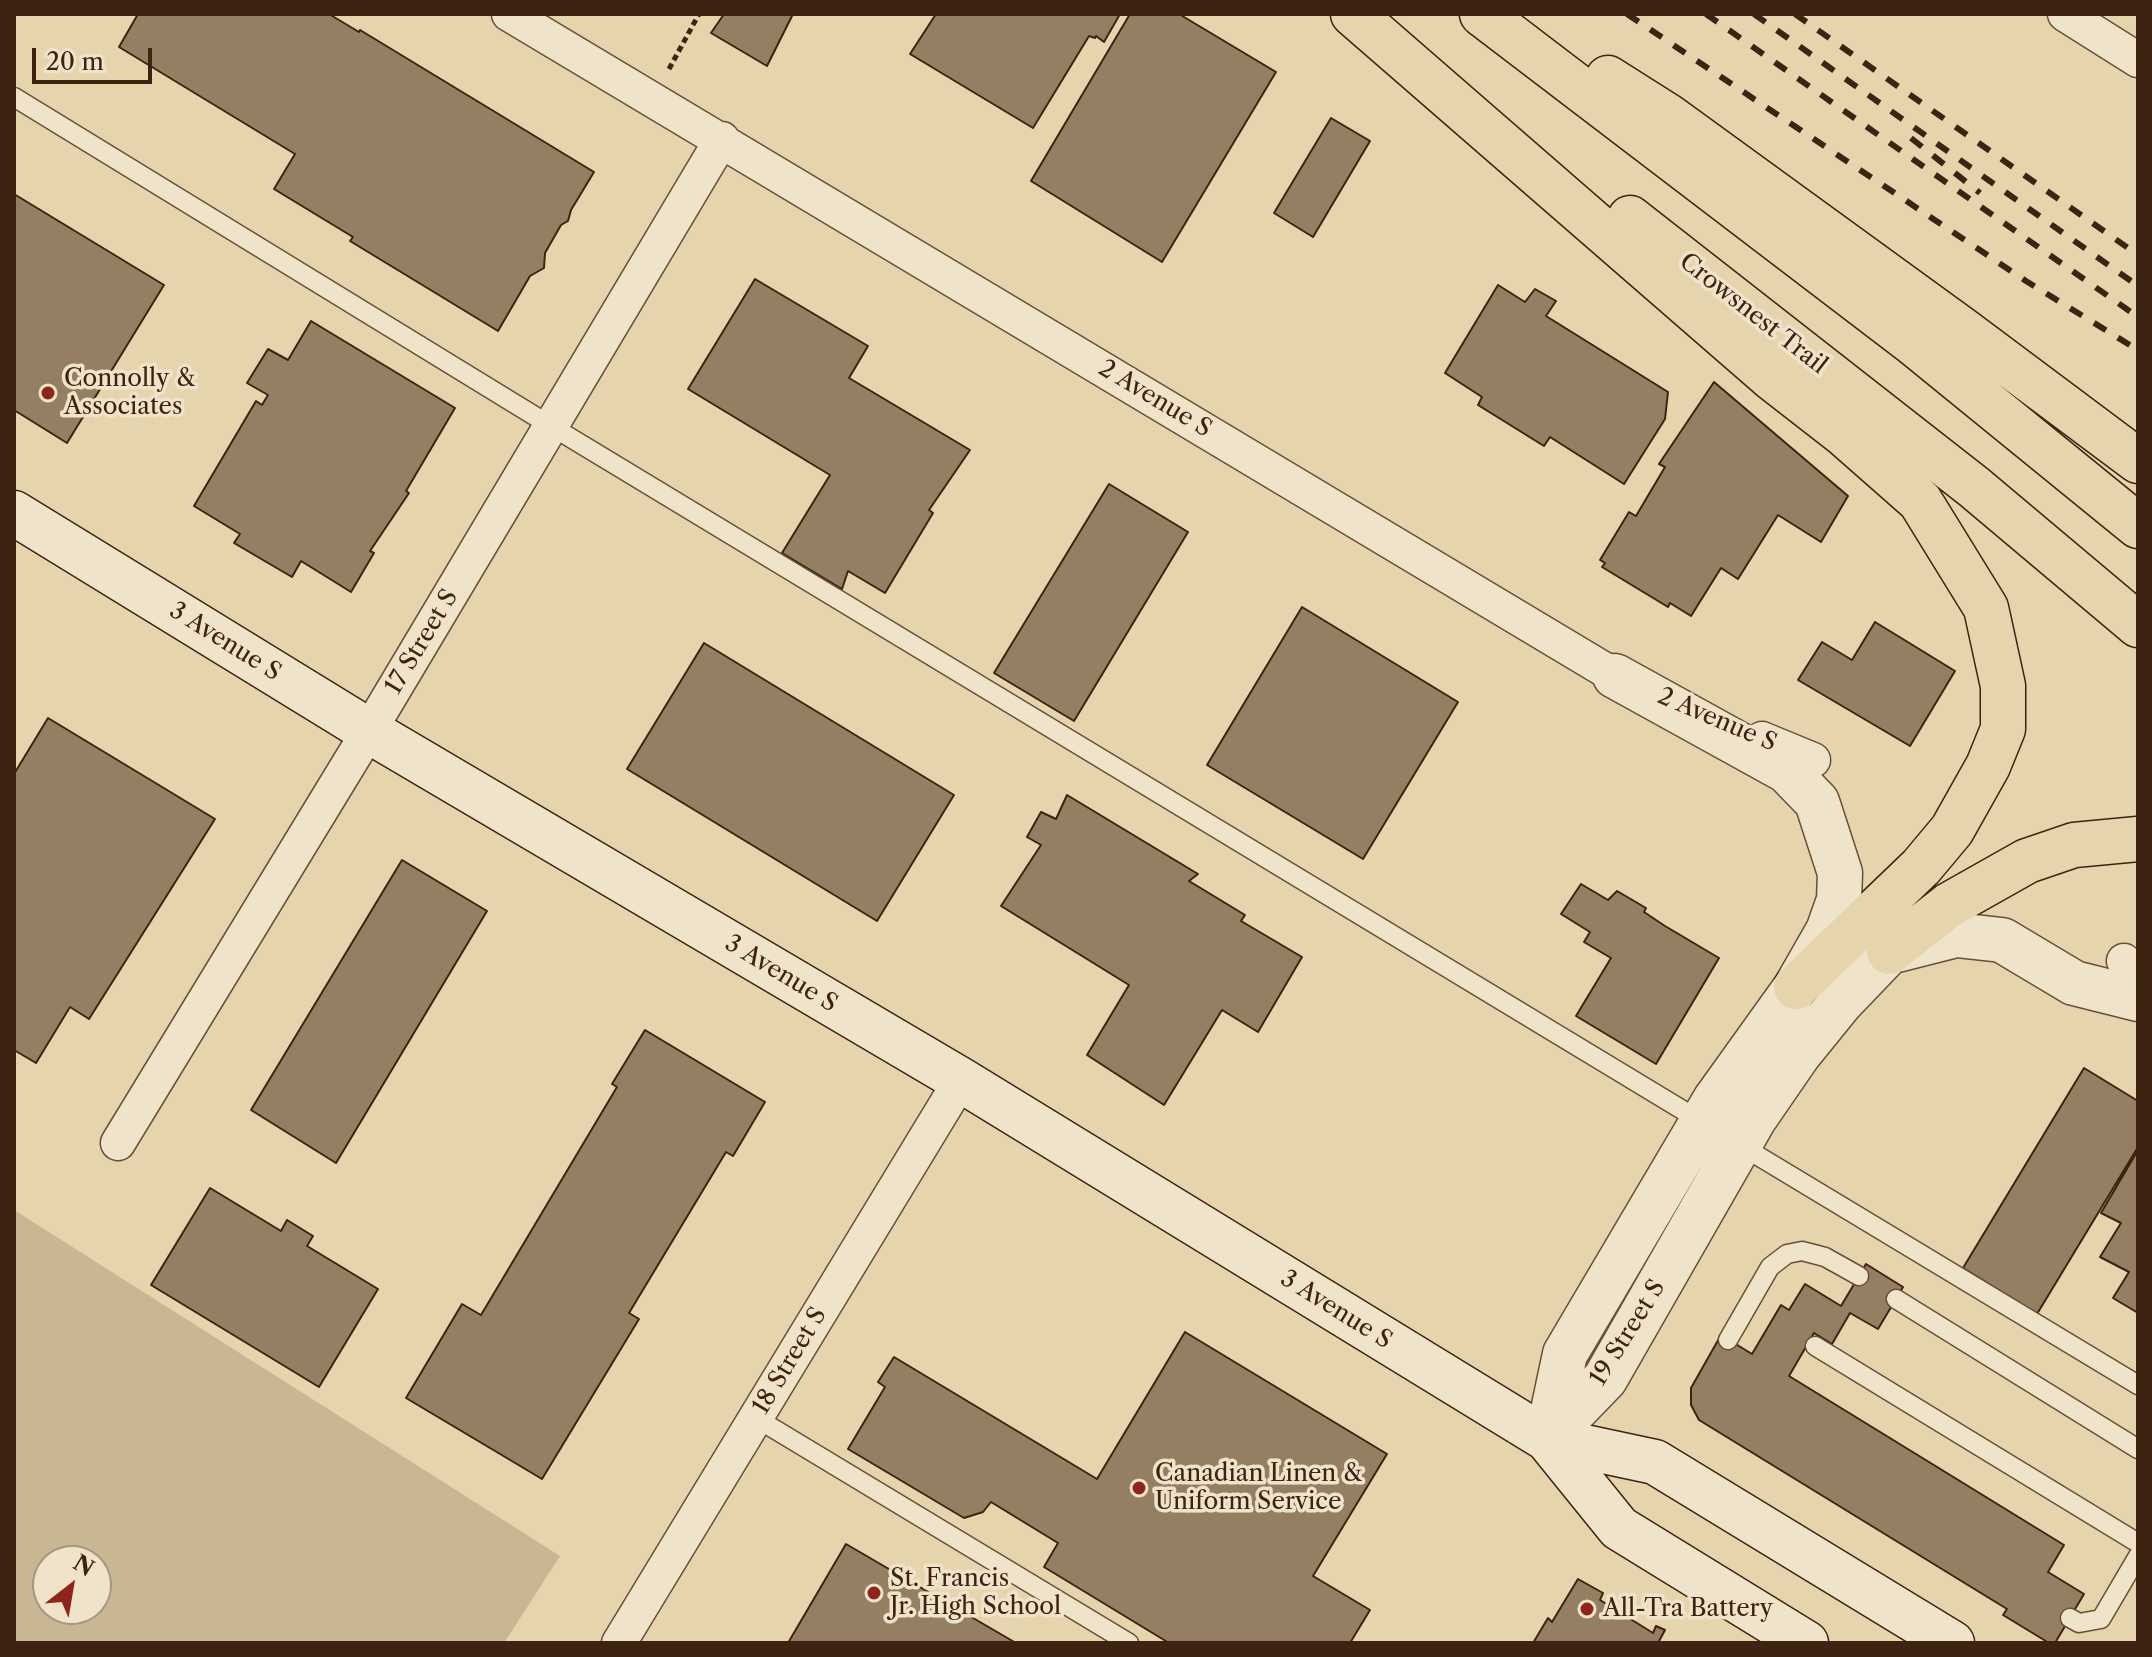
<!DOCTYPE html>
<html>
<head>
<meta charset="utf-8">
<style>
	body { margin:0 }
	#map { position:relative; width:2152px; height:1657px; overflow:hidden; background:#e6d4ac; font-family:"Libre Caslon Text",serif }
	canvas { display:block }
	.frame { position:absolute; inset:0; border:16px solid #3e2313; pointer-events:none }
	.north { position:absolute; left:32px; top:1545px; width:80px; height:80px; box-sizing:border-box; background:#efe3c9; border:2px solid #a89680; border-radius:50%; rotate:31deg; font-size:22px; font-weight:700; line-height:32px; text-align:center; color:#3e2313 }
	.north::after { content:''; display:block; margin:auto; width:28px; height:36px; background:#8f2418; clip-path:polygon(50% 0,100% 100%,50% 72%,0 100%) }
	.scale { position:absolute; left:32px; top:48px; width:120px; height:36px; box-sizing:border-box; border:4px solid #3e2313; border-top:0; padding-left:10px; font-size:24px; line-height:28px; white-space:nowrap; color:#3e2313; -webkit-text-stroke:6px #efe3c9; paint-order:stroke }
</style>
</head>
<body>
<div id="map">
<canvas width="2152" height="1657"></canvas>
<div class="frame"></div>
<div class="north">N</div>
<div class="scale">20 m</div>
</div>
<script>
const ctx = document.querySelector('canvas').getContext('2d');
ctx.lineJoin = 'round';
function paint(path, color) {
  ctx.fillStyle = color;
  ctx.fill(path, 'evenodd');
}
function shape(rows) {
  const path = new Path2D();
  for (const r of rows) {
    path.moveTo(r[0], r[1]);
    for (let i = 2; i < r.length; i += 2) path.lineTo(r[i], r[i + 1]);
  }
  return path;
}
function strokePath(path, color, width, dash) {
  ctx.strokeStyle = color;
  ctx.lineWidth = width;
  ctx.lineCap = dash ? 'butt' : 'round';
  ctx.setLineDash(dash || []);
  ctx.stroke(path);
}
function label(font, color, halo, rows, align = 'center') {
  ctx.font = font + ' "Libre Caslon Text",serif';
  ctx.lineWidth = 7;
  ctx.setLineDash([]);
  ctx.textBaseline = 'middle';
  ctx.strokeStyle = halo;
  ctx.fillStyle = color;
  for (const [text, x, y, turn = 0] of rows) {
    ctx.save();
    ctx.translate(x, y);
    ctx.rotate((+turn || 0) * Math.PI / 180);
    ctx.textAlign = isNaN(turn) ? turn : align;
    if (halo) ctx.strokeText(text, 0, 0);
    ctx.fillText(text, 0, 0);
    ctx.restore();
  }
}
const green = shape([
	[14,1210,560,1556,504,1643,14,1643],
	[48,1561,96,1561,96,1609,48,1609]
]);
const building = shape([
	[138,14,329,14,359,32,360,30,594,172,571,210,568,221,561,225,545,253,544,268,530,276,498,331,350,241,353,237,274,189,295,154,119,47,138,14],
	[724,14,793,14,767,66,711,33,724,14],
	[936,14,1120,14,1104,42,1096,36,1095,38,1089,36,1033,128,910,54,936,14],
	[1130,14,1179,14,1276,72,1162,262,1031,181,1130,14],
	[1331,118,1370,141,1313,237,1274,213,1331,118],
	[14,194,164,285,67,443,14,410,14,194],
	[755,279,868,346,849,378,970,450,929,510,933,513,885,593,848,571,842,589,782,553,830,475,688,389,755,279],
	[1498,285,1525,302,1535,289,1556,301,1546,316,1668,392,1665,419,1624,484,1550,437,1544,446,1478,405,1482,397,1445,373,1498,285],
	[311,321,455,408,406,491,409,493,370,551,374,553,351,592,301,561,292,577,234,543,240,534,194,506,256,401,262,405,268,395,247,383,268,349,288,360,311,321],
	[1714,382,1848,496,1821,542,1778,515,1738,579,1721,568,1691,616,1670,603,1668,607,1602,567,1605,563,1600,560,1629,512,1636,516,1665,467,1659,464,1714,382],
	[1109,484,1188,532,1074,721,994,673,1109,484],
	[1302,607,1458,702,1363,859,1207,765,1302,607],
	[1875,622,1955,671,1910,746,1798,680,1822,642,1852,660,1875,622],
	[704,643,954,795,877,921,627,769,704,643],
	[48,718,215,819,89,1019,70,1007,36,1063,14,1050,14,774,48,718],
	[1067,795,1198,874,1189,881,1245,915,1241,921,1302,957,1258,1032,1222,1010,1164,1105,1087,1055,1129,985,1001,906,1041,845,1027,837,1041,812,1056,819,1067,795],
	[402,860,487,911,336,1163,251,1110,402,860],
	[1581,884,1608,900,1617,891,1646,908,1644,912,1665,926,1719,958,1656,1064,1576,1016,1611,958,1584,942,1590,932,1561,914,1581,884],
	[645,1030,765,1102,733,1156,726,1152,629,1313,639,1319,542,1479,406,1398,462,1304,481,1315,617,1087,612,1084,645,1030],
	[2084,1068,2138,1101,2138,1147,2037,1314,1963,1268,2084,1068],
	[2138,1150,2138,1313,2113,1298,2129,1272,2100,1257,2121,1223,2101,1213,2138,1150],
	[210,1188,281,1231,287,1220,313,1236,307,1246,378,1289,319,1387,151,1285,210,1188],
	[1866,1264,1903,1287,1878,1329,1850,1313,1832,1344,1814,1333,1789,1376,2064,1545,2048,1572,2084,1594,2055,1643,2049,1643,2003,1615,2007,1609,1699,1420,1691,1405,1691,1388,1721,1335,1752,1354,1781,1305,1789,1310,1805,1284,1841,1306,1866,1264],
	[1185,1332,1387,1454,1313,1576,1370,1610,1350,1643,1169,1643,1044,1567,1058,1543,991,1502,983,1512,964,1518,848,1449,885,1387,878,1382,894,1357,1097,1479,1185,1332],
	[846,1544,1016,1643,788,1643,846,1544],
	[1578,1579,1603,1593,1600,1600,1653,1633,1656,1626,1665,1630,1658,1643,1533,1643,1548,1618,1552,1622,1578,1579]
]);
const path = shape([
	[669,69,699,14]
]);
const service = shape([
	[14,97,551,426,1704,1123],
	[1740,1145,2138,1385],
	[1896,1299,2138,1449],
	[1728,1340,1770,1267,1787,1254,1802,1251,1825,1257,1859,1276],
	[1815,1346,2138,1543],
	[756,1418,1129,1643],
	[2070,1618,2079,1623,2101,1619,2138,1556]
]);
const minor = shape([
	[509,14,1615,676,1636,685],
	[2065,14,2138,60],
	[1762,739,1813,760],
	[2124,961,2138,982],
	[118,1143,369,731,722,139],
	[619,1643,961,1080]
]);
const tertiary = shape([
	[1547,1439,1565,1354,1715,1100,1796,987,1828,931,1839,900,1840,873,1817,802,1787,771,1615,676],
	[1547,1439,1605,1379,1754,1119,1798,1055,1841,1002,1889,952,1956,935,2002,940,2074,983,2138,999]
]);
const secondary = shape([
	[14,513,369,731,961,1080,1547,1439,1619,1528,1806,1643],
	[1547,1439,1655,1462,1952,1643]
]);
const motorway = shape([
	[1353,14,1773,379,1845,435,1920,501,1986,608,2003,686,2003,729,1988,766,1952,830,1921,867,1796,987],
	[1482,14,1912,342,2138,526],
	[1608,78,1668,116,1964,331,2138,461],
	[1630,218,1974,487,2138,625],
	[1889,952,1949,905,2027,861,2074,845,2138,839]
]);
const rail = shape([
	[1627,14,2026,281,2138,350],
	[1706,14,2138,317],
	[1754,14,2138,286],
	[1795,14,2138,255],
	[1911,138,1980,193]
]);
const markers = [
	[48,393,8,"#8f2418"],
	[1139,1488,8,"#8f2418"],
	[874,1593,8,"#8f2418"],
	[1587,1609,8,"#8f2418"]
];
const streetNames = [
	["Crowsnest Trail",1753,314,38],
	["2 Avenue S",1155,399,31],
	["3 Avenue S",225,642,32],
	["17 Street S",422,642,-59],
	["2 Avenue S",1717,720,23],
	["3 Avenue S",781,974,31],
	["3 Avenue S",1336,1310,32],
	["19 Street S",1628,1333,-58],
	["18 Street S",790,1361,-59]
];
const poiNames = [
	["Connolly &",64,379],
	["Associates",64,407],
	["Canadian Linen &",1155,1474],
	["Uniform Service",1155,1502],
	["St. Francis",890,1579],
	["Jr. High School",890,1607],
	["All-Tra Battery",1603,1609]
];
paint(green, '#c9b692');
paint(building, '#957f63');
strokePath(building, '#3e2313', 2);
strokePath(service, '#684f39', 21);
strokePath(minor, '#684f39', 37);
strokePath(tertiary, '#684f39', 47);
strokePath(secondary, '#3e2313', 47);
strokePath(motorway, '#3e2313', 47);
strokePath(path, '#3e2313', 5, [6, 4]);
strokePath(service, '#efe3c9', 18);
strokePath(minor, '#efe3c9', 34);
strokePath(tertiary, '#efe3c9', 44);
strokePath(secondary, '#efe3c9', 44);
strokePath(motorway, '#e6d4ac', 44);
strokePath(rail, '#3e2313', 6, [14, 14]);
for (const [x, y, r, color] of markers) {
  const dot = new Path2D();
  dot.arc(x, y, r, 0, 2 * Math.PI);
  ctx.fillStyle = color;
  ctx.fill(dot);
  strokePath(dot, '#efe3c9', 3);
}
label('24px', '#3e2313', '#efe3c9', streetNames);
label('24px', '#3e2313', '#efe3c9', poiNames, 'left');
</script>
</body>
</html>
